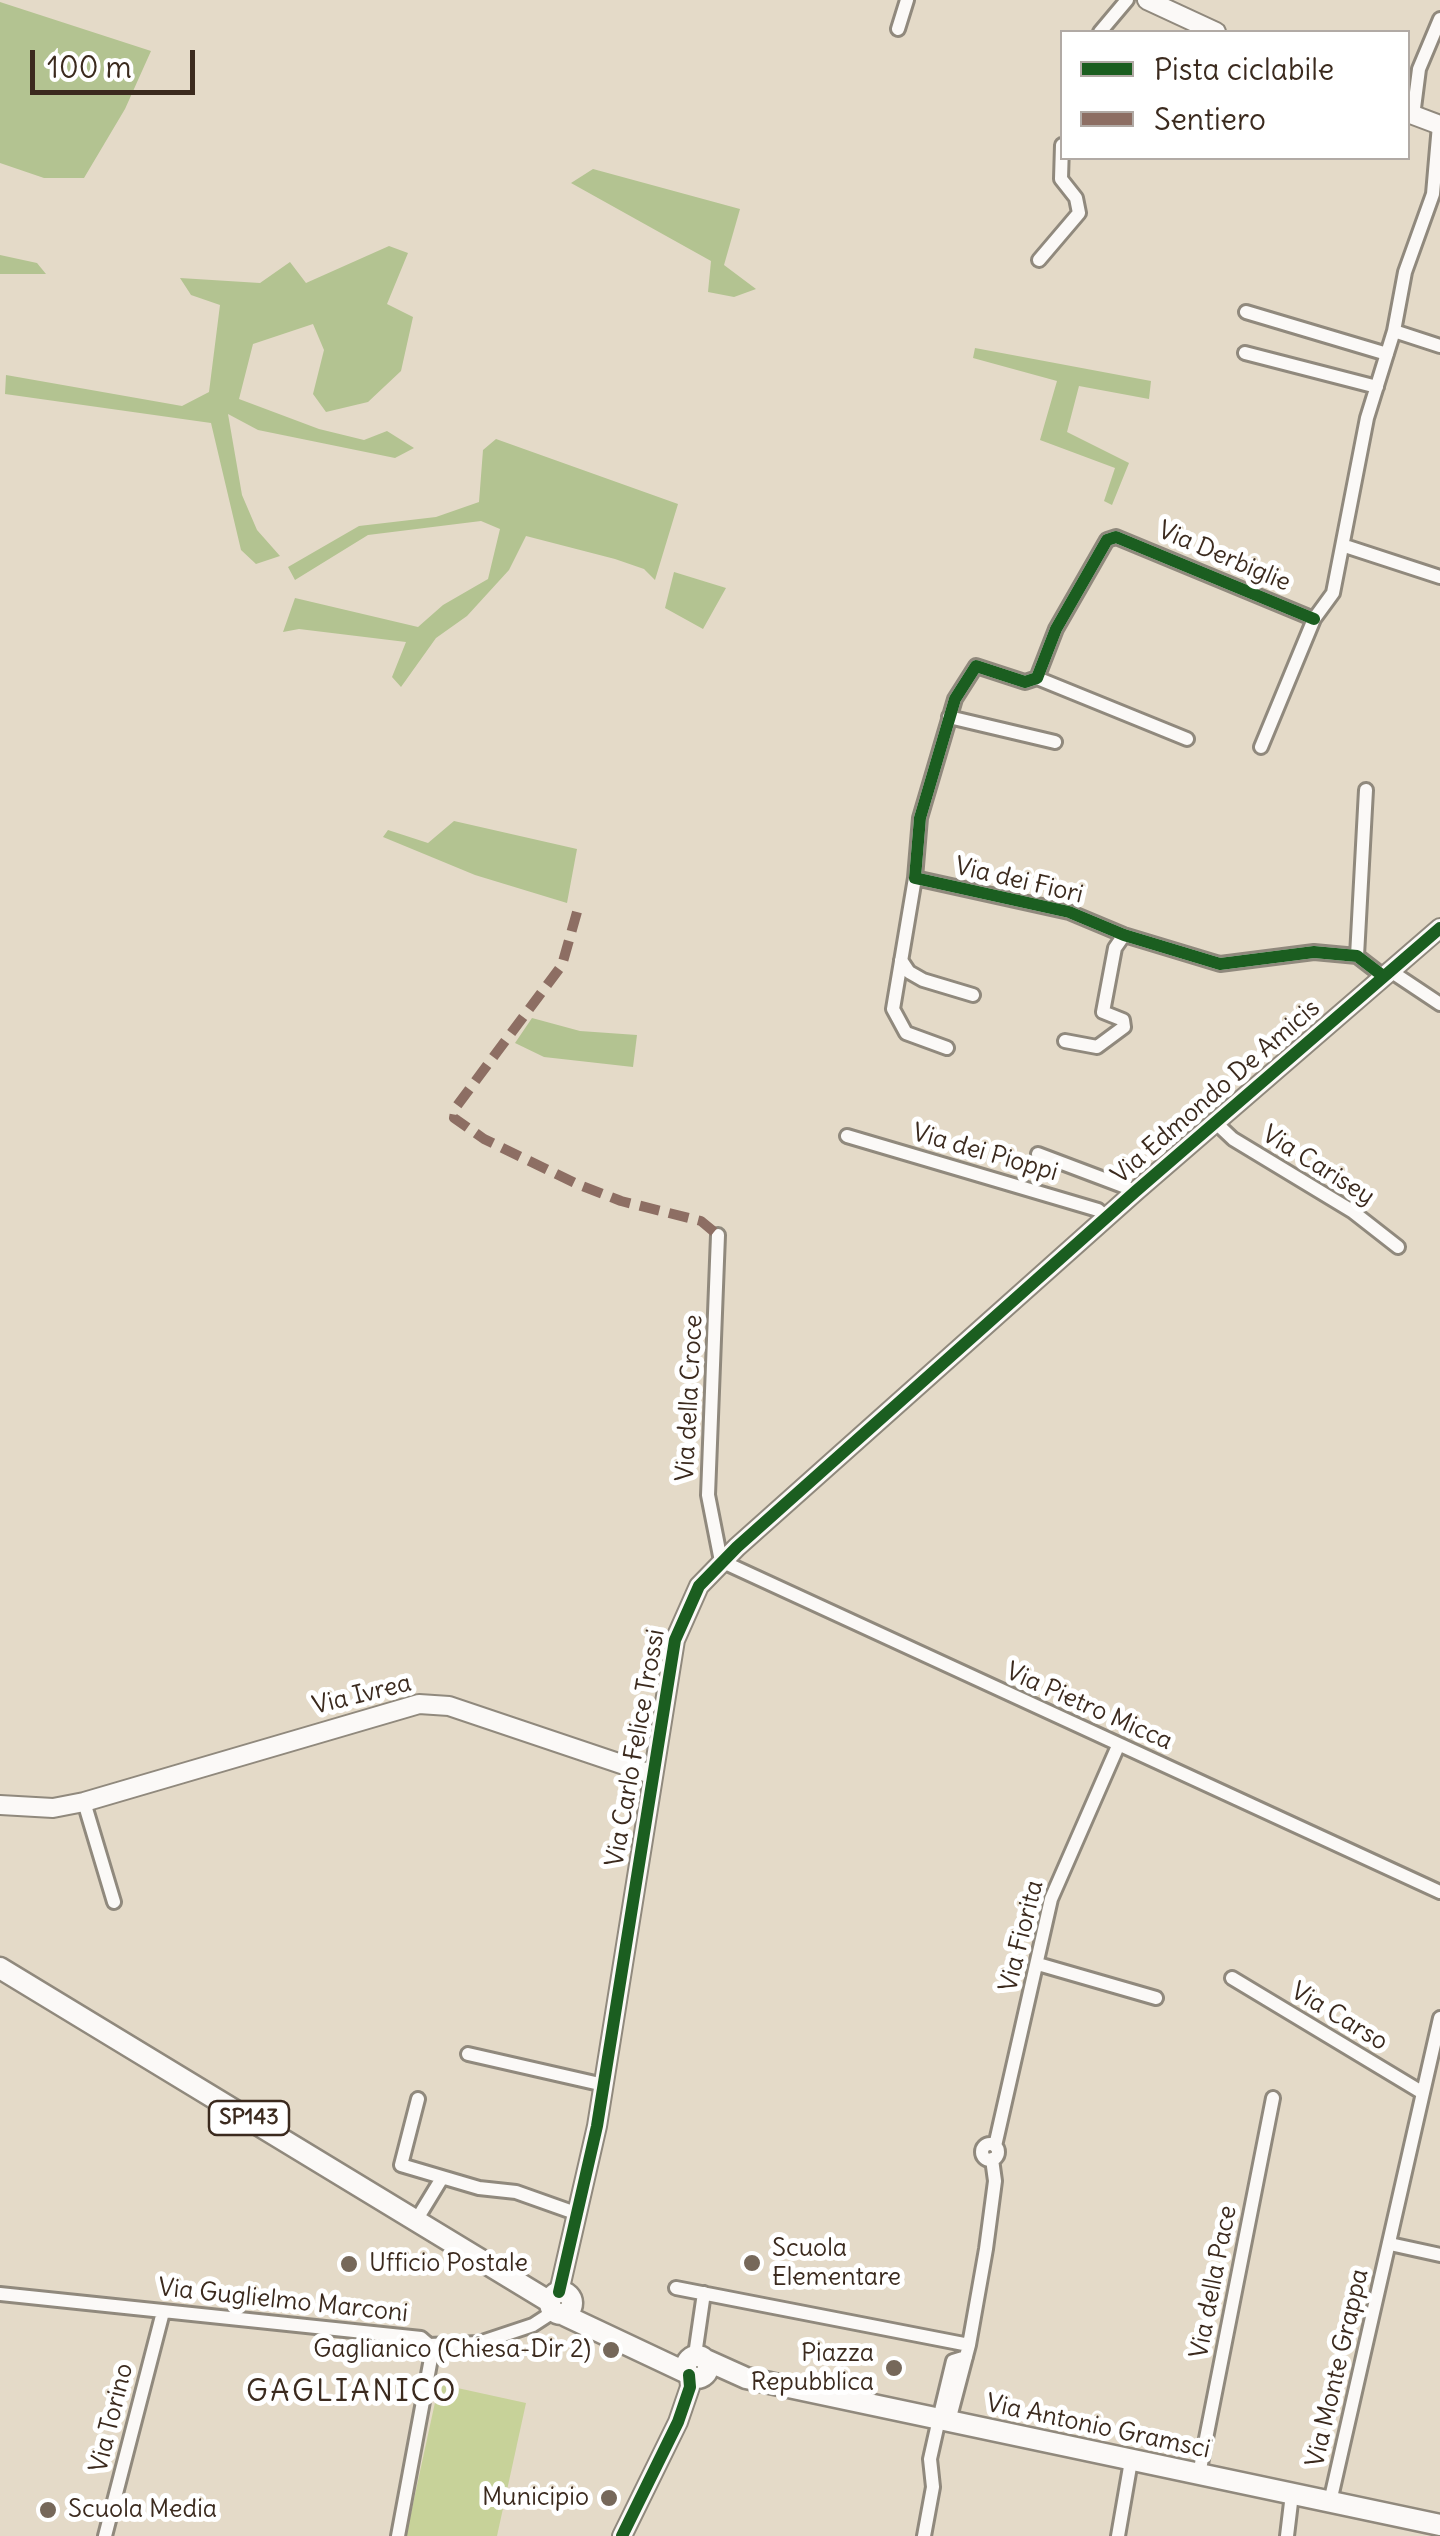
<!DOCTYPE html>
<html>
<head>
<meta charset="utf-8">
<style>
	body { margin:0 }
	#map { position:relative; width:1440px; height:2536px; overflow:hidden; background:#e4dac8; font-family:Delius,sans-serif }
	canvas { display:block }
	.legend { position:absolute; left:1060px; top:30px; width:350px; height:130px; box-sizing:border-box; background:#fff; border:2px solid #b1aaa5; margin:0; padding:12px 18px; list-style:none; font-size:30px; color:#3b2a1e }
	.legend li { display:flex; align-items:center; gap:20px; height:50px }
	.legend b { width:50px; border:2px solid #b1aaa5 }
	.scale { position:absolute; left:30px; top:50px; width:165px; height:45px; box-sizing:border-box; border:5px solid #3b2a1e; border-top:0; padding-left:12px; font-size:30px; line-height:35px; white-space:nowrap; color:#3b2a1e; -webkit-text-stroke:8px #fff; paint-order:stroke }
</style>
</head>
<body>
<div id="map">
<canvas width="1440" height="2536"></canvas>
<ul class="legend">
<li><b style="height:12px;background:#1b5e20"></b>Pista ciclabile</li>
<li><b style="height:12px;background:#8d6e63"></b>Sentiero</li>
</ul>
<div class="scale">100 m</div>
</div>
<script>
const ctx = document.querySelector('canvas').getContext('2d');
ctx.lineJoin = 'round';
function paint(path, color) {
  ctx.fillStyle = color;
  ctx.fill(path, 'evenodd');
}
function shape(rows) {
  const path = new Path2D();
  for (const r of rows) {
    if (r.length === 3) {
      path.moveTo(r[0] + r[2], r[1]);
      path.arc(r[0], r[1], r[2], 0, 2 * Math.PI);
      continue;
    }
    path.moveTo(r[0], r[1]);
    for (let i = 2; i < r.length; i += 2) path.lineTo(r[i], r[i + 1]);
  }
  return path;
}
function strokePath(path, color, width, dash) {
  ctx.strokeStyle = color;
  ctx.lineWidth = width;
  ctx.lineCap = dash ? 'butt' : 'round';
  ctx.setLineDash(dash || []);
  ctx.stroke(path);
}
function label(font, color, halo, rows, align = 'center') {
  ctx.font = font + ' Delius,sans-serif';
  ctx.lineWidth = 10;
  ctx.setLineDash([]);
  ctx.textBaseline = 'middle';
  ctx.strokeStyle = halo;
  ctx.fillStyle = color;
  for (const [text, x, y, turn = 0] of rows) {
    ctx.save();
    ctx.translate(x, y);
    ctx.rotate((+turn || 0) * Math.PI / 180);
    ctx.textAlign = isNaN(turn) ? turn : align;
    if (halo) ctx.strokeText(text, 0, 0);
    ctx.fillText(text, 0, 0);
    ctx.restore();
  }
}
const green = shape([
	[439,2384,526,2403,497,2536,406,2536]
]);
const forest = shape([
	[0,2,151,51,125,109,84,178,44,178,0,163],
	[593,169,740,209,724,265,756,289,734,297,708,292,711,261,571,183],
	[389,246,408,253,387,304,413,317,401,371,368,402,326,412,313,394,324,350,313,324,253,344,239,399,319,429,364,440,387,431,414,448,395,458,258,430,228,414,242,495,257,530,280,556,256,564,241,550,211,423,5,394,6,375,182,406,209,392,220,305,191,295,180,278,260,283,290,262,306,283],
	[0,255,37,263,46,274,0,274],
	[975,348,1151,381,1149,399,1079,386,1067,432,1129,463,1112,505,1104,501,1115,468,1040,440,1057,381,973,358],
	[496,439,678,504,655,580,644,569,615,559,526,536,509,570,467,616,436,638,401,687,392,677,406,642,299,629,283,632,295,598,418,627,443,605,488,579,500,529,481,521,368,535,295,580,288,567,359,526,436,517,479,502,483,450],
	[674,572,726,588,703,629,665,608],
	[454,821,577,849,567,903,475,875,383,837,388,830,428,843],
	[532,1018,580,1031,637,1035,633,1067,544,1057,515,1043]
]);
const street = shape([
	[898,29,907,0],
	[1100,32,1127,0],
	[1413,116,1419,69,1440,19],
	[1039,260,1079,213,1076,198,1061,179,1062,145],
	[1246,312,1387,354],
	[1394,331,1440,346],
	[1245,353,1377,387],
	[1345,546,1440,577],
	[1314,619,1116,537,1107,540,1056,629,1037,678,1025,682,976,666,955,699,920,818,915,878,1069,912,1124,935,1220,964,1314,952,1357,956,1383,976],
	[1037,678,1187,739],
	[949,717,1055,742],
	[1261,747,1314,619,1333,593,1367,418,1394,331,1405,272,1433,194,1439,125],
	[915,878,893,1009,906,1033,947,1048],
	[1357,956,1366,790],
	[901,960,909,972,923,980,973,995],
	[1389,970,1440,1004],
	[1065,1041,1097,1047,1124,1027,1123,1020,1103,1012,1115,948,1124,935],
	[1215,1122,1233,1139,1352,1211,1398,1247],
	[847,1136,1098,1210,1107,1218],
	[1038,1154,1136,1191],
	[718,1235,708,1495,721,1561,1440,1892],
	[84,1802,114,1902],
	[1038,1964,1156,1998],
	[1232,1978,1423,2093],
	[468,2054,604,2085],
	[418,2099,401,2165,479,2188,516,2192,578,2214],
	[990,2152,8],
	[995,2146,1051,1899,1118,1746],
	[417,2219,442,2178],
	[1390,2244,1440,2255],
	[676,2288,969,2345],
	[0,2294,421,2338,429,2345,479,2343,533,2325,553,2312],
	[695,2355,704,2293],
	[949,2421,969,2345,986,2249,995,2181,992,2159],
	[1199,2474,1273,2098],
	[1330,2502,1440,2018],
	[105,2536,163,2312],
	[398,2536,432,2353,429,2345],
	[924,2536,933,2487,930,2459,939,2419,953,2361,966,2357],
	[1118,2536,1131,2461],
	[1287,2536,1292,2494]
]);
const secondary = shape([
	[1147,0,1216,32],
	[1408,113,1440,125],
	[0,1805,53,1808,84,1802,419,1704,449,1706,651,1774],
	[559,2292,597,2126,675,1640,699,1586,737,1547,1136,1191,1440,928],
	[622,2536,678,2422,690,2387,689,2375]
]);
const primary = shape([
	[0,1968,550,2302],
	[561,2303,11],
	[564,2315,687,2373],
	[697,2367,11],
	[706,2360,746,2378,1440,2525]
]);
const quiet = shape([
	[577,912,562,965,456,1107,454,1118,484,1139,577,1184,621,1201,701,1221,718,1235]
]);
const cycleway = shape([
	[1314,619,1116,537,1107,540,1056,629,1037,678,1025,682,976,666,955,699,920,818,915,878,1069,912,1124,935,1220,964,1314,952,1357,956,1383,976],
	[559,2292,597,2126,675,1640,699,1586,737,1547,1136,1191,1440,928],
	[622,2536,678,2422,690,2387,689,2375]
]);
const markers = [
	[752,2263,10,"#76685a"],
	[349,2264,10,"#76685a"],
	[611,2350,10,"#76685a"],
	[894,2368,10,"#76685a"],
	[609,2498,10,"#76685a"],
	[48,2510,10,"#76685a"]
];
const shields = [
	[249,2118,80]
];
const shieldNames = [
	["SP143",249,2118]
];
const streetNames = [
	["Via Derbiglie",1224,557,23],
	["Via dei Fiori",1019,881,13],
	["Via Edmondo De Amicis",1216,1092,-41],
	["Via dei Pioppi",985,1153,16],
	["Via Carisey",1318,1166,32],
	["Via della Croce",690,1398,-87],
	["Via Ivrea",362,1695,-14],
	["Via Pietro Micca",1089,1707,24],
	["Via Carlo Felice Trossi",636,1748,-80],
	["Via Fiorita",1022,1936,-76],
	["Via Carso",1339,2017,31],
	["Via della Pace",1214,2282,-79],
	["Via Guglielmo Marconi",283,2301,6],
	["Via Monte Grappa",1338,2368,-77],
	["Via Torino",112,2418,-76],
	["Via Antonio Gramsci",1098,2427,12]
];
const poiNames = [
	["Scuola",772,2249],
	["Elementare",772,2278],
	["Ufficio Postale",369,2264],
	["Gaglianico (Chiesa-Dir 2)",591,2350,"right"],
	["Piazza",874,2354,"right"],
	["Repubblica",874,2383,"right"],
	["Municipio",589,2498,"right"],
	["Scuola Media",68,2510]
];
const quarterNames = [
	["GAGLIANICO",352,2392]
];
paint(green, '#c7d299');
paint(forest, '#b3c391');
strokePath(street, '#90897d', 18);
strokePath(secondary, '#90897d', 22);
strokePath(primary, '#90897d', 25);
strokePath(street, '#fbf9f7', 12);
strokePath(secondary, '#fbf9f7', 18);
strokePath(primary, '#fbf9f7', 20);
strokePath(quiet, '#8d6e63', 10, [20, 10]);
strokePath(cycleway, '#1b5e20', 12);
for (const [x, y, r, color] of markers) {
  const dot = new Path2D();
  dot.arc(x, y, r, 0, 2 * Math.PI);
  ctx.fillStyle = color;
  ctx.fill(dot);
  strokePath(dot, '#fff', 4);
}
for (const [x, y, w] of shields) {
  const box = new Path2D();
  box.roundRect(x - w / 2, y - 17, w, 34, 8);
  ctx.fillStyle = '#fff';
  ctx.fill(box);
  strokePath(box, '#3b2a1e', 2.5);
}
label('bold 22px', '#3b2a1e', null, shieldNames);
label('25px', '#3b2a1e', '#fff', streetNames);
label('25px', '#3b2a1e', '#fff', poiNames, 'left');
ctx.letterSpacing = '2.5px';
label('30px', '#3b2a1e', '#fff', quarterNames);
ctx.letterSpacing = '0px';
</script>
</body>
</html>
